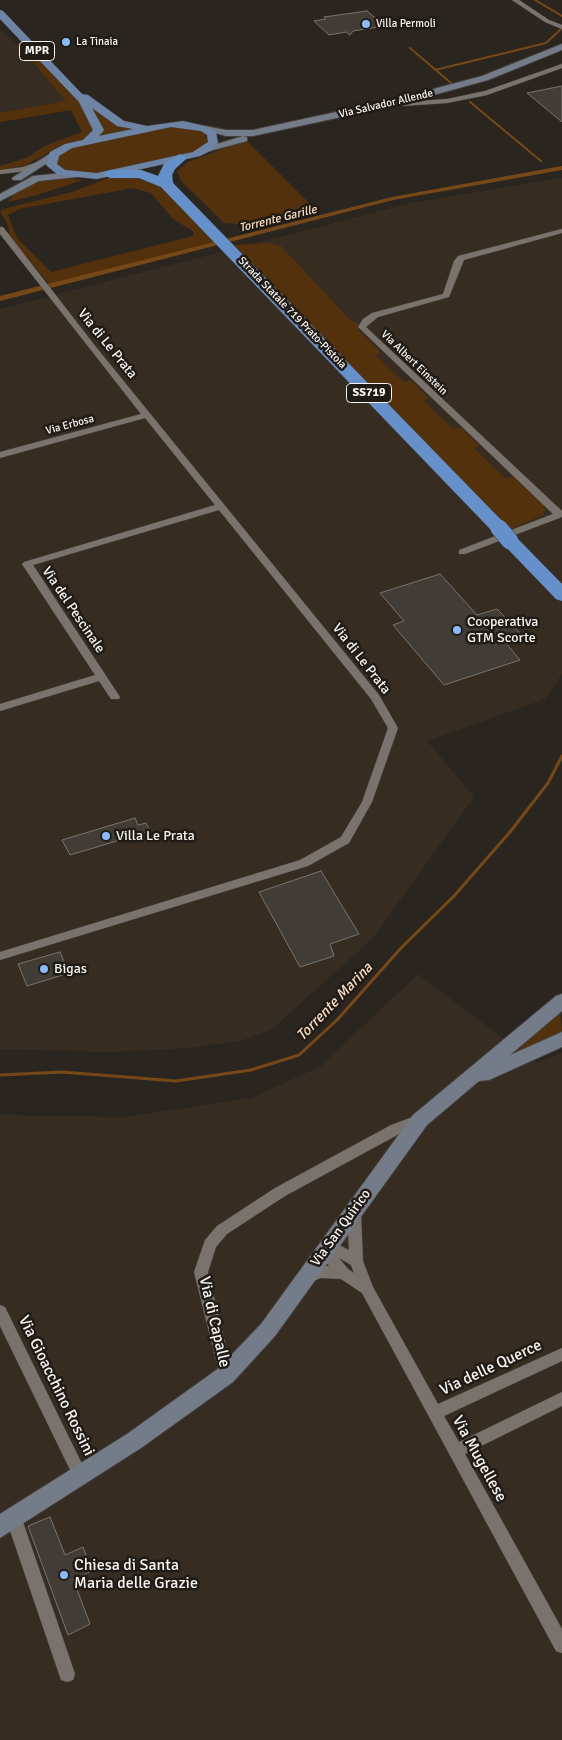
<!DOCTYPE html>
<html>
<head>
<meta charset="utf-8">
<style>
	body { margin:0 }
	canvas { display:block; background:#2b2520 }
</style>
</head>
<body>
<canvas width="562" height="1740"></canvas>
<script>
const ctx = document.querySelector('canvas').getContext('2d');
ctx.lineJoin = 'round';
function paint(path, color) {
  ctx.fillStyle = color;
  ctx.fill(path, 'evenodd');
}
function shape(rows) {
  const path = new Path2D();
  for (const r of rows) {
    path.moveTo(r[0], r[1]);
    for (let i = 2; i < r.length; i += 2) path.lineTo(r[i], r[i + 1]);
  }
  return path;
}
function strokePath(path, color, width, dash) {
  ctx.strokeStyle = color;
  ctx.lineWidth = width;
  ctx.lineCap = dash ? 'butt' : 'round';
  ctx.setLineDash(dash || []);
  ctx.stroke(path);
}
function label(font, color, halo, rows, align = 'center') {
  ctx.font = font + ' Signika,sans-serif';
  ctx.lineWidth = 5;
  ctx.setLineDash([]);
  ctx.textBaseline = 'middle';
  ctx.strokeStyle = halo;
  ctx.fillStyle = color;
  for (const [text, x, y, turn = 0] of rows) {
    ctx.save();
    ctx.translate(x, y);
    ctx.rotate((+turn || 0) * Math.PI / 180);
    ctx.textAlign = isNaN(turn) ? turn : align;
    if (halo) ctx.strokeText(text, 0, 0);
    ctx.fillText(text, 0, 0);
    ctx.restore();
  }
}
const built = shape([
	[0,29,29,56,67,102,0,114],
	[562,178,562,674,545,699,427,741,474,797,373,938,271,1030,243,1040,190,1048,113,1052,0,1049,0,309,412,203],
	[418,974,536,1063,562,1053,562,1740,0,1740,0,1115,125,1117,252,1098,321,1066]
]);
const green = shape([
	[34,54,80,102,96,128,88,139,60,146,26,165,0,170,0,166,26,158,45,146,82,132,71,110,0,122,0,113,66,101,27,55],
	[86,100,132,128,133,129,98,137],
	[172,126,198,129,205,134,208,142,194,152,97,173,63,170,56,163,59,155,70,148],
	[248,142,308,202,316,206,249,225,224,223,181,181,177,171,188,162,236,144],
	[126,175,155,181,217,241,49,284,10,236,7,223,0,212,3,209,72,192,108,178],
	[133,188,151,193,173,219,193,231,193,236,51,272,17,238,8,215,19,209],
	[65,178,83,180,37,195,8,202,15,193,39,180],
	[269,243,281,246,351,321,358,323,358,330,381,353,375,355,404,382,410,380,429,398,423,400,453,429,460,427,474,440,480,446,474,448,506,479,513,477,543,505,545,510,543,515,509,530,234,245],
	[560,1007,562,1034,509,1056,505,1053]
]);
const water = shape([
	[562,166,562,170,393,200,0,301,0,296,392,197]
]);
const streamFar1 = shape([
	[535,0,562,16],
	[410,48,451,83],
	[435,70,546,43,561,29],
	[470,102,541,161]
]);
const stream = shape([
	[0,1075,62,1072,176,1081,251,1070,299,1055,338,1019,401,948,454,896,510,832,548,783,562,756]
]);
const building = shape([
	[367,11,385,26,353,31,350,35,346,32,329,35,314,21,326,19,324,17,367,11],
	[562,86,562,122,527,93,562,86],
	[440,574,477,615,497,609,521,634,503,640,520,660,444,685,393,625,404,621,380,593,440,574],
	[135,818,138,825,146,823,150,831,70,855,62,840,135,818],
	[321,871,359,934,330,944,334,956,300,967,259,892,321,871],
	[60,952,69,973,27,986,18,964,60,952],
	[50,1517,65,1555,83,1547,92,1571,73,1579,90,1624,68,1635,28,1526,50,1517]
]);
const street = shape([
	[512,0,519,0,549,20,562,25,562,29,545,22,512,0],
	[562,64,562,68,487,95,447,103,404,106,401,104,404,102,447,99,485,91,562,64],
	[43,160,47,162,45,163,27,171,0,174,0,170,23,167,43,160],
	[0,227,3,227,96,347,379,695,398,728,372,802,349,843,308,866,0,960,0,952,300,860,341,837,362,802,388,728,371,699,219,510,33,565,120,697,119,699,111,699,99,681,0,711,0,704,95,675,22,564,24,562,215,505,145,418,0,458,0,452,141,414,0,234,0,227],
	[562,229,562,233,464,260,449,297,378,317,366,327,562,511,562,517,465,554,459,554,459,550,553,514,358,327,363,319,372,313,443,294,454,261,458,256,562,229],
	[418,1115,423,1116,424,1120,423,1124,401,1133,285,1196,227,1234,216,1247,208,1272,233,1375,231,1380,226,1382,221,1380,194,1272,205,1240,217,1226,275,1188,391,1125,418,1115],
	[354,1207,359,1209,361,1213,363,1261,373,1287,438,1404,562,1348,562,1361,444,1416,459,1442,562,1392,562,1406,465,1454,562,1629,562,1653,556,1651,362,1293,341,1279,321,1278,308,1283,303,1281,301,1277,303,1273,321,1266,329,1266,318,1251,320,1247,339,1245,349,1250,347,1213,349,1209,354,1207],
	[339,1258,351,1265,354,1273,348,1269,339,1258],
	[0,1305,5,1307,86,1472,88,1477,86,1482,81,1484,76,1482,0,1326,0,1305],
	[14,1512,19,1514,22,1519,75,1674,73,1680,67,1682,61,1680,59,1674,6,1519,9,1514,14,1512]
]);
const secondary = shape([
	[562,44,562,50,488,80,397,105,253,136,226,136,200,129,205,126,226,130,253,130,396,99,482,76,562,44],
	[243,136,247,137,247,141,206,152,201,149,243,136],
	[54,151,58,152,58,156,21,180,13,180,12,178,54,151],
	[73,172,78,175,77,177,39,181,0,201,0,194,33,176,73,172],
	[562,994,562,1011,510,1055,562,1032,562,1047,489,1080,479,1081,427,1125,275,1336,233,1382,141,1448,0,1538,0,1514,127,1434,219,1368,261,1324,413,1115,556,996,562,994]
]);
const primary = shape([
	[0,10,3,11,82,94,88,95,124,121,147,126,183,121,205,126,216,132,218,143,210,151,200,156,97,179,58,175,46,165,50,152,65,144,83,140,93,130,79,102,0,19,0,10],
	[92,108,117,126,133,129,99,136,104,130,92,108],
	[171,127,201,131,207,135,208,142,193,152,97,173,65,170,57,164,59,156,72,148,171,127]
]);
const highway = shape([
	[180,154,187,158,175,169,172,175,173,183,505,524,508,528,505,532,493,532,161,187,139,178,110,178,103,174,110,170,141,170,158,176,164,164,180,154],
	[510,536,516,537,562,584,562,601,556,599,504,545,501,541,504,537,510,536]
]);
const highwayBridge = shape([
	[499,528,510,541]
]);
const markers = [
	[366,24,5,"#8abafc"],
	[66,42,5,"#8abafc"],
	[457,630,5,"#8abafc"],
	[106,836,5,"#8abafc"],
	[44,969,5,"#8abafc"],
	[64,1575,5,"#8abafc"]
];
const farPoinames = [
	["Villa Permoli",376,24],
	["La Tinaia",76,42]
];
const farStreetnames = [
	["Via Salvador Allende",386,104,-13],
	["Strada Statale 719 Prato-Pistoia",292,313,46],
	["Via Albert Einstein",414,363,44],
	["Via Erbosa",70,425,-15]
];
const shields = [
	[37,51,35],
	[369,393,45]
];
const shieldNames = [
	["MPR",37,51],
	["SS719",369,393]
];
const farWaternames = [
	["Torrente Garille",278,219,-14]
];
const streetNames = [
	["Via di Le Prata",107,344,51],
	["Via del Pescinale",73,610,56],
	["Via di Le Prata",361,659,52],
	["Via San Quirico",341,1228,-54]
];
const poiNames = [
	["Cooperativa",467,622],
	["GTM Scorte",467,638],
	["Villa Le Prata",116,836],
	["Bigas",54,969]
];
const waterNames = [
	["Torrente Marina",335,1002,-46]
];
const nearStreetnames = [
	["Via di Capalle",214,1322,77],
	["Via delle Querce",491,1368,-25],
	["Via Gioacchino Rossini",56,1386,64],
	["Via Mugellese",479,1459,61]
];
const nearPoinames = [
	["Chiesa di Santa",74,1566],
	["Maria delle Grazie",74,1584]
];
paint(built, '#362c22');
paint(green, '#53310c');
paint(water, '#764818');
strokePath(streamFar1, '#764818', 2);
strokePath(stream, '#764818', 3);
paint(building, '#423c36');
strokePath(building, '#7a736d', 1);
strokePath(street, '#45413c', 1);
strokePath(secondary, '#45413c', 2);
strokePath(primary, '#45413c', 1);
strokePath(highway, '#45413c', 1);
paint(street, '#7a736d');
paint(secondary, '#747c89');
paint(primary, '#6e84a5');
paint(highway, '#6690ca');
strokePath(highwayBridge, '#45413c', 18, []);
strokePath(highwayBridge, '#6690ca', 17);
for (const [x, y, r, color] of markers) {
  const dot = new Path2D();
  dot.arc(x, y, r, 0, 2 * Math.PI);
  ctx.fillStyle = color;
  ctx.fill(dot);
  strokePath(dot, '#211b16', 2);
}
label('11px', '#f8f4f1', '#211b16', farPoinames, 'left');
label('11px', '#f8f4f1', '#211b16', farStreetnames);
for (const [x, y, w] of shields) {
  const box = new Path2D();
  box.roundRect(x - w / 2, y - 9.5, w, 19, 4);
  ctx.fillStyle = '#211b16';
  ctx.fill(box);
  strokePath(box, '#f8f4f1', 1);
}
label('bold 12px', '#f8f4f1', null, shieldNames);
label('italic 12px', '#f9dcc2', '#211b16', farWaternames);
label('14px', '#f8f4f1', '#211b16', streetNames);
label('14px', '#f8f4f1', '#211b16', poiNames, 'left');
label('italic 15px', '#f9dcc2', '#211b16', waterNames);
label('16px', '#f8f4f1', '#211b16', nearStreetnames);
label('16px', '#f8f4f1', '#211b16', nearPoinames, 'left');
</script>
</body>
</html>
